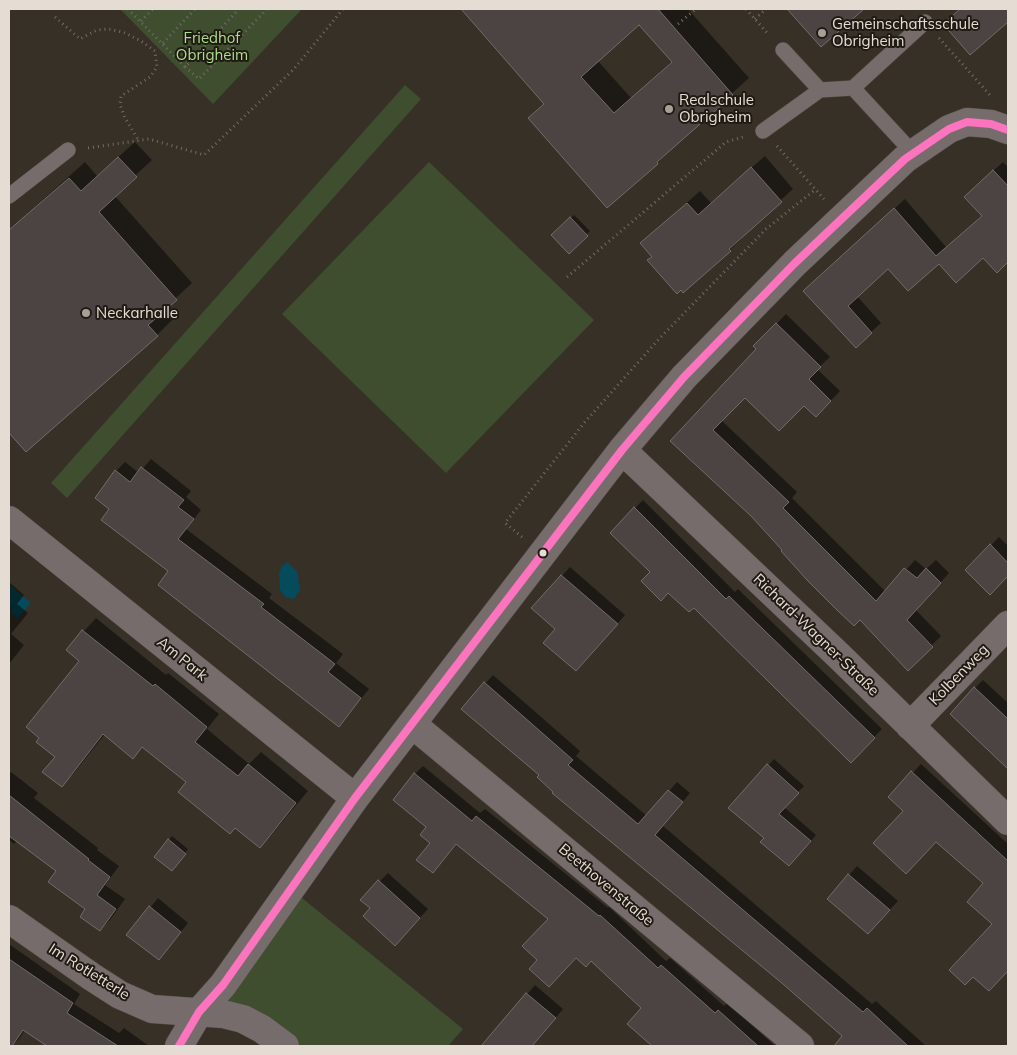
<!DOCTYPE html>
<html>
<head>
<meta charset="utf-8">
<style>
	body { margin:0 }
	#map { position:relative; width:1017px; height:1055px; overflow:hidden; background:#373027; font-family:Mulish,sans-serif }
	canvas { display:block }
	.frame { position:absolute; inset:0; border:10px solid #e5ddd3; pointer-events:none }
</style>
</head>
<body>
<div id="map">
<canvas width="1017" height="1055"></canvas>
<div class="frame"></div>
</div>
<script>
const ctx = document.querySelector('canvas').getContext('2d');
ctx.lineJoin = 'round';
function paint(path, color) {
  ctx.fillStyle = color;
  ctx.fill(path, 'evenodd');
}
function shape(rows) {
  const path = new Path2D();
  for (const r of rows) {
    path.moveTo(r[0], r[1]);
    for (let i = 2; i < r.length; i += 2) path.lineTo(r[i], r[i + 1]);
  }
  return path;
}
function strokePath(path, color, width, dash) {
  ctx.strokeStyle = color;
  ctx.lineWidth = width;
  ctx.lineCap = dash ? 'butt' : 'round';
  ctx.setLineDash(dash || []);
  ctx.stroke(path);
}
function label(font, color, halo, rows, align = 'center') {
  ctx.font = font + ' Mulish,sans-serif';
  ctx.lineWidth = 4;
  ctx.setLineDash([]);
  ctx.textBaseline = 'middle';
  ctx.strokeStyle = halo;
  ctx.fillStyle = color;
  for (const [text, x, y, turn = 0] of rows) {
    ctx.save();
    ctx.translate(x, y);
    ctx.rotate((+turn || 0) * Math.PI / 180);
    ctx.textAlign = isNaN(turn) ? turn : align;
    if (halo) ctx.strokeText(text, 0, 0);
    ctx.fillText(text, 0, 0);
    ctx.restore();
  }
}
const green = shape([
	[120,9,302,9,213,104],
	[405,85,421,99,67,498,51,483],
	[429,162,594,320,446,473,282,314],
	[291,889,463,1029,448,1046,285,1046,223,1014,223,985]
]);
const water = shape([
	[287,562,297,571,300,590,294,599,285,597,280,590,279,573,282,566],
	[9,584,31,603,18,618,10,611,13,608,9,605]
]);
const shadow = shape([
	[463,9,688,9,749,78,673,146,657,163,530,118,545,103],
	[639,24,672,61,631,98,598,61],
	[788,9,862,9,821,45],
	[959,9,1008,9,1008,20,970,53,944,24],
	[135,142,152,160,114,195,192,283,164,309,173,319,157,335,26,450,9,431,9,230,85,162,97,176],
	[765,156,793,189,741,236,742,238,730,250,653,256,655,231,700,191,711,203],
	[1003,162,1008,167,1008,261,997,271,983,256,939,262,888,267,857,296,881,323,856,346,814,281,905,199,946,247,983,215,975,187],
	[574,215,590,231,569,252,553,235],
	[786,314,830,357,817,369,840,391,816,416,804,404,745,396,721,420,797,492,792,498,886,592,915,560,926,569,936,560,949,573,916,610,941,636,908,669,860,618,784,550,752,516,672,441,758,349,755,346],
	[151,459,191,491,186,497,201,510,186,529,272,594,269,598,343,654,336,663,369,689,339,725,170,571,111,508,116,471,125,462,139,473],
	[643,500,735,592,738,589,882,729,851,761,694,606,652,572,635,508],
	[999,537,1008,546,1008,575,990,593,967,570],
	[570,567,625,615,585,661,556,629,533,608],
	[9,582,24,595,17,604,28,613,11,634,24,645,9,664],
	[96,618,166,675,168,673,219,714,207,729,249,764,261,752,308,791,272,834,260,847,188,782,143,746,133,757,105,734,74,773,62,786,56,757,81,661,67,650],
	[493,675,580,751,576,756,647,816,677,782,690,793,663,826,872,1004,876,1001,926,1046,854,1046,784,983,462,709],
	[983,680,1008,703,1007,766,975,688],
	[774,759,804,786,784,807,816,835,795,859,765,838,730,808],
	[921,764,1008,844,1008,927,990,911,985,883,890,797],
	[423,766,480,813,485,809,608,908,609,907,666,961,670,958,724,1006,727,1003,775,1046,705,1046,702,1043,700,1046,648,1046,651,1043,643,1008,591,960,576,956,539,959,549,919,457,843,433,872,431,843,415,774],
	[11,772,38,793,34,798,98,848,97,850,119,866,105,885,125,899,110,920,100,930,87,909,57,871,17,841,14,844,9,840,9,774],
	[172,836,188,849,176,866,169,840],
	[857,866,898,901,876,924,829,898],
	[388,873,428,909,403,936,362,900],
	[158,898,188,923,159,959,128,935],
	[9,944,80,994,74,1004,119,1033,124,1028,149,1046,50,1046,25,1030,18,1040,11,1046,9,1046],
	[535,985,563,1009,532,1046,486,1046,484,1044]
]);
const building = shape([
	[461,9,658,9,733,95,657,162,658,164,607,208,528,118,544,104,461,9],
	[639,25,672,62,614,113,581,77,639,25],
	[787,9,864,9,821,47,787,9],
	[960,9,1008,9,1008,22,970,55,943,24,960,9],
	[118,157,137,177,99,212,177,300,148,325,158,336,26,452,9,433,9,230,69,178,81,191,118,157],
	[751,167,782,202,729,249,731,251,683,293,681,290,677,294,647,260,652,257,640,243,687,203,698,215,751,167],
	[993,170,1008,186,1008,262,997,273,983,258,956,283,939,264,908,291,888,269,848,306,872,333,856,348,803,291,894,208,936,256,982,216,964,197,993,170],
	[570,217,588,236,569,254,551,235,570,217],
	[776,323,821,367,809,379,831,401,816,417,804,406,779,431,745,398,713,430,789,502,783,508,876,601,904,568,917,578,926,568,941,583,907,620,933,647,908,671,860,620,854,626,837,610,807,580,781,551,782,550,751,516,670,441,756,349,753,346,776,323],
	[141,467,184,500,178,507,194,519,178,539,264,604,261,607,335,664,328,672,361,698,339,727,158,585,168,571,101,520,109,509,95,498,115,470,130,482,141,467],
	[634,507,726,599,729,596,875,738,851,763,694,608,689,612,668,593,661,601,641,581,650,572,610,533,634,507],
	[990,544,1008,563,1008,576,990,595,965,570,990,544],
	[561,575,618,624,576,671,543,643,555,629,531,608,561,575],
	[82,630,153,686,155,684,207,727,195,742,219,761,238,776,248,764,296,803,260,848,235,828,230,834,178,792,186,782,142,747,133,759,103,734,62,787,42,772,55,757,36,742,39,738,26,727,79,661,66,650,82,630],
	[484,682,573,760,568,765,638,824,668,790,683,802,655,835,863,1012,867,1008,908,1046,834,1046,842,1036,783,984,552,793,553,792,537,777,539,775,461,709,484,682],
	[974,687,1008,719,1008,769,950,714,974,687],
	[767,764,799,793,779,814,811,841,789,866,760,842,764,838,728,808,767,764],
	[911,771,1008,861,1008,971,989,991,973,977,965,985,949,970,992,924,967,902,983,883,936,842,906,874,873,843,903,811,888,797,911,771],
	[414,773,472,821,476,816,599,916,600,915,658,968,661,965,715,1013,718,1010,758,1046,652,1046,627,1024,641,1008,591,961,586,967,576,958,549,987,529,969,537,960,522,946,548,919,456,844,433,873,416,860,430,843,420,835,426,827,393,800,414,773],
	[9,795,89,859,88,860,110,877,97,895,116,909,100,931,80,917,85,909,48,882,56,871,9,836,9,795],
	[168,839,186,854,172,871,154,857,168,839],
	[848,874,890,910,868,934,827,899,848,874],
	[378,880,420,918,395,946,363,916,370,908,360,900,378,880],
	[149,906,181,932,159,960,126,935,149,906],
	[9,959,73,1003,67,1013,118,1046,47,1046,23,1030,12,1046,9,1046,9,959],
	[526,993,556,1018,532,1046,481,1046,526,993]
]);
const path = shape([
	[128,9,185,67,239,9],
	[746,9,769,35],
	[55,17,80,39,97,30,108,29,123,32,141,41,155,51,157,67,150,77,121,96,120,105,125,118,139,141],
	[755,19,766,9],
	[141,21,153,9],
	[678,24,696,9],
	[939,38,990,95],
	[163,43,195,9],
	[185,67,199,79,267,9],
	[777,146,824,199],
	[88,148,149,139,204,155,294,69,343,9],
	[567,277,726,142,743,137],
	[522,537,505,523,584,423,658,340,766,229,816,189]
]);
const service = shape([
	[783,50,820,90],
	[763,131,820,90,853,88],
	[914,154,853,88,925,22],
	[9,196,68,150]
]);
const minor = shape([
	[622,450,838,655,1008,821],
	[9,520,355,798],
	[412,724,800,1046],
	[910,726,1008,625],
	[9,919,92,977,120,995,152,1009,223,1014,243,1019,262,1029,285,1046],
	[179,1046,199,1012,223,985,355,798,622,450,684,377,795,263,905,159,949,129,967,122,991,124,1008,130]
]);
const bus1 = shape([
	[179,1046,199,1012,223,985,355,798,622,450,684,377,795,263,905,159,949,129,967,122,991,124,1008,130]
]);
const markers = [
	[822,33,5,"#a8a097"],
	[669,109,5,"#a8a097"],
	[86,313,5,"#a8a097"],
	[543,553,4.5,"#e5ddd3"]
];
const poiNames = [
	["Gemeinschaftsschule",832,24],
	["Obrigheim",832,41],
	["Realschule",679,100],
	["Obrigheim",679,117],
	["Neckarhalle",96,313]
];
const parkNames = [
	["Friedhof",212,38],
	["Obrigheim",212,55]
];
const streetNames = [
	["Richard-Wagner-Straße",816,635,44],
	["Am Park",182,659,39],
	["Kolbenweg",959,675,-46],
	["Beethovenstraße",606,885,40],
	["Im Rotletterle",89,972,32]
];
paint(green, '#3e4e2f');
paint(water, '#054b5b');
paint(shadow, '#0007');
paint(building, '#4b4442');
strokePath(building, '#736b6a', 1);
strokePath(service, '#514c44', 16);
strokePath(minor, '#514c44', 29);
strokePath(path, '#736c68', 3, [1, 4]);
strokePath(service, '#776c6c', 15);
strokePath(minor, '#776c6c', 28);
strokePath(bus1, '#fc73be', 8);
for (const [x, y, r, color] of markers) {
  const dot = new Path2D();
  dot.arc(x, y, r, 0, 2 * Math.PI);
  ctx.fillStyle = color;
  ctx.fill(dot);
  strokePath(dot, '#1f1a13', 2);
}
label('15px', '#e5ddd3', '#1f1a13', poiNames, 'left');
label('15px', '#addd8a', '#1f1a13', parkNames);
label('15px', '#e5ddd3', '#1f1a13', streetNames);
</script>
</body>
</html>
